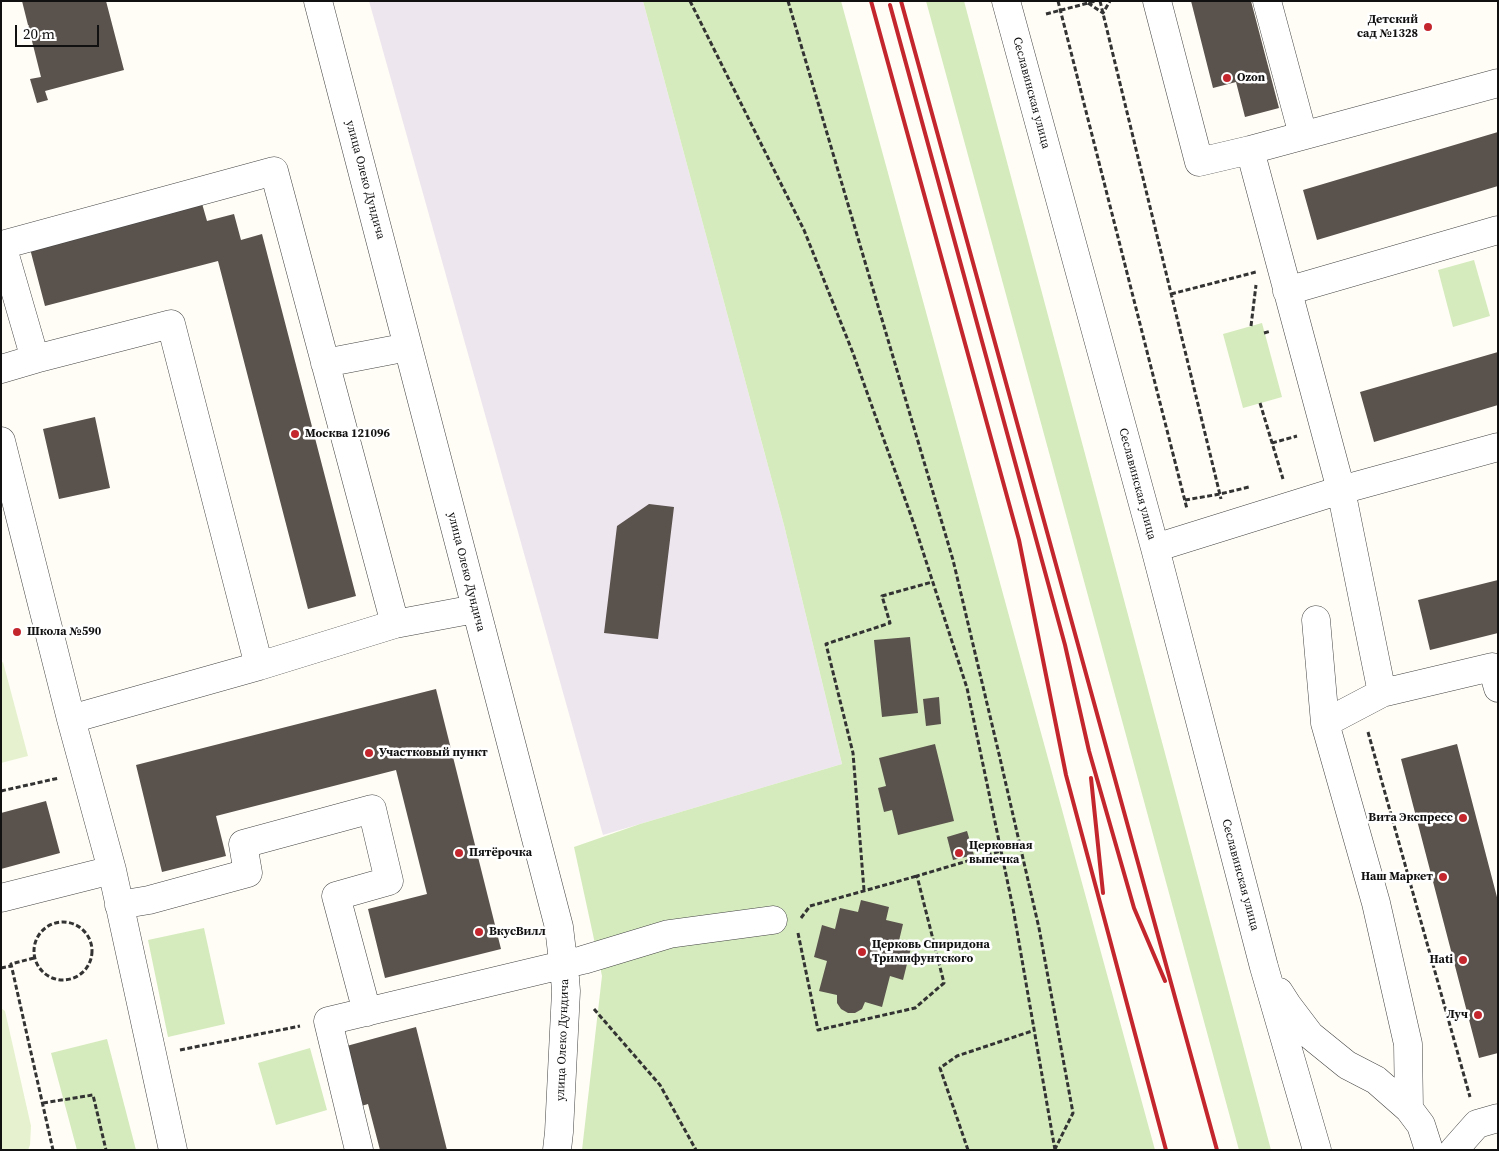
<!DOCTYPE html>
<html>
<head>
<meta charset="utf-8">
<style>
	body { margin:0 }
	#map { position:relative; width:1499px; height:1151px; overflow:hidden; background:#fffdf5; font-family:"Source Serif 4",serif }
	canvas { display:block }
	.frame { position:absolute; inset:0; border:2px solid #111; pointer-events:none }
	.scale { position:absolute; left:15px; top:25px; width:84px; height:22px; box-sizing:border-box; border:2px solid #111; border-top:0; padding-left:6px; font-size:15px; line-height:18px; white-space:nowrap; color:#111; -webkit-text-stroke:4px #fff; paint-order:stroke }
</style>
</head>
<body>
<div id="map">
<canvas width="1499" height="1151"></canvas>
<div class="frame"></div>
<div class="scale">20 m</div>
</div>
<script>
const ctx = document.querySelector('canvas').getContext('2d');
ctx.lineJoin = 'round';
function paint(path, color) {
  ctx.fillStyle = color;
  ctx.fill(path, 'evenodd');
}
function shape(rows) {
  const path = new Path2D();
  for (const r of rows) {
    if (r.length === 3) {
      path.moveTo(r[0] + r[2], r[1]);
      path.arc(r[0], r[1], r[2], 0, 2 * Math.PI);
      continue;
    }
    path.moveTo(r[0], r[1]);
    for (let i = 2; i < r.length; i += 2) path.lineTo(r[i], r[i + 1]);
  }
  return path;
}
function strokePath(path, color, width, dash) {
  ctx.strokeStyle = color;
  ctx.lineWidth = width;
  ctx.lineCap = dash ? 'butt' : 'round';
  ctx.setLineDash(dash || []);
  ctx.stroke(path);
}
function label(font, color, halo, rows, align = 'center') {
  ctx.font = font + ' "Source Serif 4",serif';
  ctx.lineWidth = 5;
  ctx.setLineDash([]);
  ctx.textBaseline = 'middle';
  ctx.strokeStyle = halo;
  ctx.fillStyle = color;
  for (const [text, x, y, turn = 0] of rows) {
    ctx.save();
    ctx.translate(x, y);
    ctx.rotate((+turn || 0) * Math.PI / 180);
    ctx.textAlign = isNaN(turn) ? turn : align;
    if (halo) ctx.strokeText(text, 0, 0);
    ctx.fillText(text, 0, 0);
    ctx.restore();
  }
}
const industrial = shape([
	[369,1,643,1,784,525,842,764,603,835]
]);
const green = shape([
	[643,1,841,1,1155,1150,582,1150,602,976,574,847,640,824,842,764,784,525],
	[926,1,964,1,1271,1150,1239,1150],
	[1474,260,1490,316,1453,327,1438,270],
	[1262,323,1282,397,1243,408,1223,334],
	[204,928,225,1024,168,1037,148,940],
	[107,1039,136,1150,77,1150,51,1053],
	[310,1048,327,1110,276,1125,258,1063]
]);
const pitch = shape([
	[3,662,28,756,1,763,1,663],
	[1,1008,5,1011,31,1126,30,1145,28,1150,1,1150]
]);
const building = shape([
	[22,1,106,1,124,70,45,91,48,100,37,103,30,79,41,77],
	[1191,1,1251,1,1279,108,1245,117,1236,82,1213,88],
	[1498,132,1498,186,1317,240,1303,190],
	[201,200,207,221,234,214,241,240,262,234,356,596,308,609,218,261,45,306,29,245],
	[1498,352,1498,405,1374,442,1360,392],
	[95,417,110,488,59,499,43,429],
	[649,504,674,507,658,639,604,633,617,526],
	[1498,580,1498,633,1430,650,1418,600],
	[910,637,918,713,882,717,874,640],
	[436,689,501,949,385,978,368,909,427,894,396,770,216,816,226,856,162,872,136,765],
	[939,697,941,724,926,726,923,699],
	[935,744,954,821,898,835,892,810,884,812,878,788,886,786,879,758],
	[1457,744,1498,901,1498,1053,1479,1058,1401,759],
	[46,801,60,853,1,869,1,813],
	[967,831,974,855,953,860,947,837],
	[861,900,889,907,886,920,903,924,898,945,911,948,903,980,890,976,882,1007,865,1002,862,1009,855,1013,848,1013,841,1009,837,1003,837,995,819,991,827,961,814,957,822,925,835,929,840,908,858,912],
	[416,1027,447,1150,380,1150,368,1104,358,1107,343,1047]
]);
const path = shape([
	[690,1,804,230,853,353,915,527,967,688,1013,908,1055,1150],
	[788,1,953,560,999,754,1039,928,1073,1113,1055,1149],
	[1058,1,1187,509],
	[1100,1,1221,499],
	[1088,3,1103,13,1110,1],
	[1046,14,1096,1],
	[1171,294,1256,272],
	[1251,326,1256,285],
	[1264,333,1271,331],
	[1260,403,1283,479],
	[1272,443,1297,436],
	[1185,500,1220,494,1249,487],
	[1368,732,1470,1097],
	[1,791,59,778],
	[864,890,853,753,826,644,890,623,882,596,932,582],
	[801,918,810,906,917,876],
	[63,951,29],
	[798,933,818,1030,915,1008,944,983,917,876,1001,851],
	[34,958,11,964,53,1150],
	[1,968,11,966],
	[594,1009,660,1085,696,1150],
	[180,1050,300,1026],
	[43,1103,93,1095,106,1150],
	[968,1150,940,1068,957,1056,1035,1030]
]);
const minor = shape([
	[318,1,559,927,565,978,566,991,559,1132,557,1150],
	[1006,1,1155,548,1264,967,1317,1150],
	[1157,1,1199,162,1250,150,1341,490,1498,447],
	[1267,1,1303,135],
	[1250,150,1498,83],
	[1287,291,1498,230],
	[35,359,171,324,259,666],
	[325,363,408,347],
	[1,369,35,359,2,245,274,171,395,624],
	[1,441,71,719],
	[1155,548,1341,490,1382,693,1492,667,1498,688],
	[1316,620,1325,723],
	[1382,693,1325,723,1376,903,1408,1044,1409,1109],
	[1,898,112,870],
	[119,905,149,900,248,873,243,844,372,809,389,881,336,896,367,1012],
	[1279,992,1288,1006,1310,1035,1347,1065,1376,1080,1409,1109,1421,1125,1429,1150],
	[173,1150,112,870,71,719,259,666,395,624,475,609],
	[359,1150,328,1021,583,960,669,934,773,920],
	[1454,1150,1477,1124,1498,1118]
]);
const rail = shape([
	[871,1,1019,540,1066,775,1166,1150],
	[901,1,1217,1150],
	[890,5,1065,645,1089,751,1134,908,1165,981],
	[1091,778,1103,893]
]);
const markers = [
	[1428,27,5,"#c4262e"],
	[1227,78,5,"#c4262e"],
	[295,434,5,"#c4262e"],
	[17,632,5,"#c4262e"],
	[369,753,5,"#c4262e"],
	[1463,818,5,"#c4262e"],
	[459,853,5,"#c4262e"],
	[959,853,5,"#c4262e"],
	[1443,877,5,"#c4262e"],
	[479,932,5,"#c4262e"],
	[862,952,5,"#c4262e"],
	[1463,960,5,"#c4262e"],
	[1478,1015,5,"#c4262e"]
];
const poiNames = [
	["Детский",1418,20,"right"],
	["сад №1328",1418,34,"right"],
	["Ozon",1237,78],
	["Москва 121096",305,434],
	["Школа №590",27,632],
	["Участковый пункт",379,753],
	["Вита Экспресс",1453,818,"right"],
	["Церковная",969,846],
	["выпечка",969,860],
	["Пятёрочка",469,853],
	["Наш Маркет",1433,877,"right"],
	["ВкусВилл",489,932],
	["Церковь Спиридона",872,945],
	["Тримифунтского",872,959],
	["Hati",1453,960,"right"],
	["Луч",1468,1015,"right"]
];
const streetNames = [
	["Сеславинская улица",1031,93,75],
	["улица Олеко Дундича",365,180,75],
	["Сеславинская улица",1137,484,75],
	["улица Олеко Дундича",466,572,76],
	["Сеславинская улица",1240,875,75],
	["улица Олеко Дундича",563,1040,-88]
];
paint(industrial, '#eee6ef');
paint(green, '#d5ebbd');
paint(pitch, '#e6f2cf');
paint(building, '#5a524d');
strokePath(minor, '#444', 29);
strokePath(path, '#333', 3, [5, 2.5]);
strokePath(minor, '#fff', 28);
strokePath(rail, '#c4262e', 4);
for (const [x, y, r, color] of markers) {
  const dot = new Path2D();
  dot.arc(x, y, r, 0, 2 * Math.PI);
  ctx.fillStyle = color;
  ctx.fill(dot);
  strokePath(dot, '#fff', 2);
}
label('bold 12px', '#111', '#fff', poiNames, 'left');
label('12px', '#111', '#fff', streetNames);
</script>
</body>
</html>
